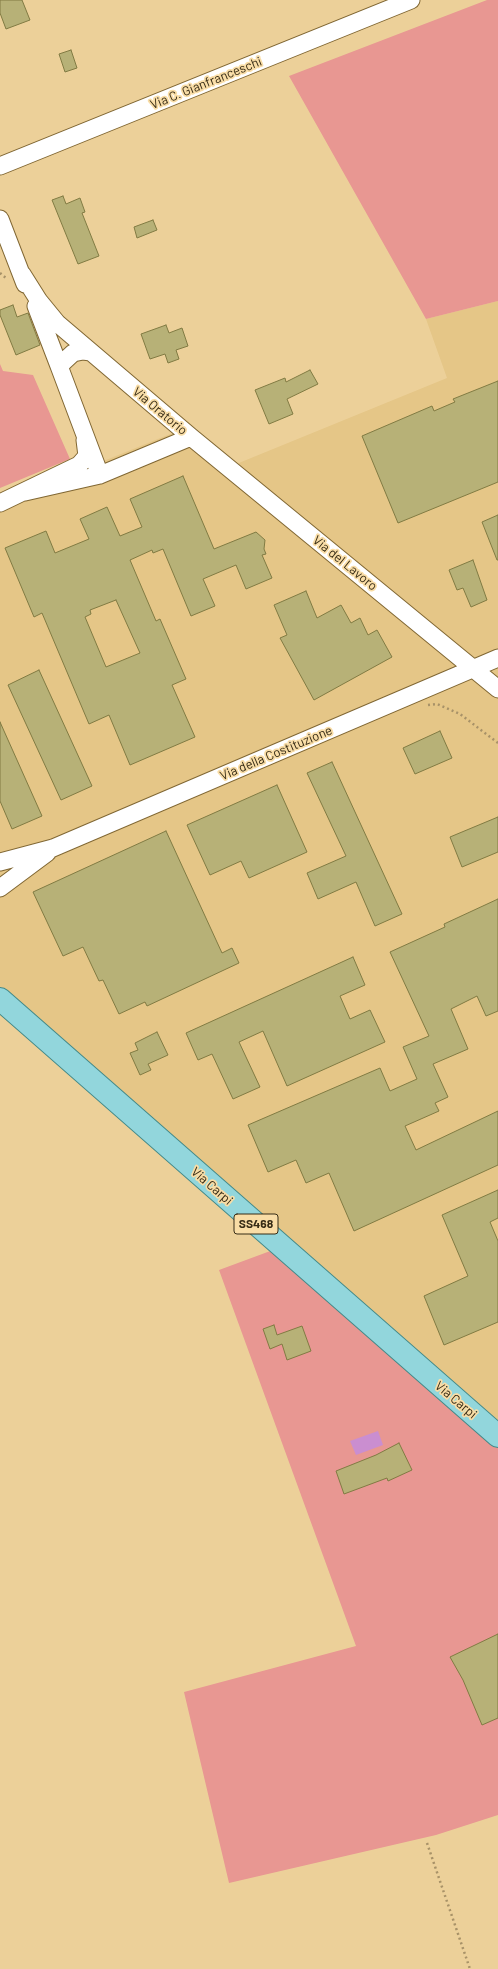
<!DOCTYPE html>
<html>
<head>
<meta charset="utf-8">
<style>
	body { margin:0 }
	canvas { display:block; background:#ecd099 }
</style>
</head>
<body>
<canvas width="498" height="1969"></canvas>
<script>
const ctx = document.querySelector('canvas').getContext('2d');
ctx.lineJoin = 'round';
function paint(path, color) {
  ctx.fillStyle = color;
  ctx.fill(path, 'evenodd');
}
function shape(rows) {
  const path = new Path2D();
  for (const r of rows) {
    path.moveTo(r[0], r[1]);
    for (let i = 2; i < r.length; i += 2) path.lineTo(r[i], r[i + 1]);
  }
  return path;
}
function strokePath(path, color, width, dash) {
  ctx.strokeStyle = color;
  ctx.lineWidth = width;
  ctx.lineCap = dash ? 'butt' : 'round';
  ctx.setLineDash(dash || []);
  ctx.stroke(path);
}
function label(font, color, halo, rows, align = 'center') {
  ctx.font = font + ' Barlow,sans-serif';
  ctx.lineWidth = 3.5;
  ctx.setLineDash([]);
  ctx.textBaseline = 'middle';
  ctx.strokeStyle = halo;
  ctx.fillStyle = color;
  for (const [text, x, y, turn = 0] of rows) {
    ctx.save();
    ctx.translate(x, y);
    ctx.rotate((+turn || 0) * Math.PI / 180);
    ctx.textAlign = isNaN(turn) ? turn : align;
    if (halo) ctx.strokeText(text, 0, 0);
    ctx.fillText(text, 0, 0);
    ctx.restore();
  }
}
const built = shape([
	[498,301,498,1444,0,1015,0,503,185,428,229,467,447,378,426,319]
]);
const green = shape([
	[487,0,498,0,498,301,426,319,289,76],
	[0,364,3,371,33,375,70,459,0,488],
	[273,1250,498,1444,498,1815,436,1835,229,1883,184,1692,356,1646,219,1270]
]);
const water = shape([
	[378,1431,383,1445,356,1455,350,1441]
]);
const building = shape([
	[0,0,22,0,30,20,6,29,0,13,0,0],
	[71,50,77,68,65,72,59,54,71,50],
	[63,196,66,204,80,198,85,212,82,213,99,256,78,264,52,200,63,196],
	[153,220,157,230,137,238,134,227,153,220],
	[13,305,17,317,28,313,40,345,16,355,0,315,0,310,13,305],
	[166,325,169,333,182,328,188,346,176,350,179,359,168,363,165,354,150,359,141,334,166,325],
	[310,370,318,384,287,399,293,414,269,424,255,390,285,378,286,382,310,370],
	[498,381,498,482,398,523,362,436,432,406,434,411,455,402,453,399,498,381],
	[183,476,214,549,256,532,265,540,264,549,266,554,262,555,272,578,246,589,236,565,203,579,215,606,191,616,163,549,153,553,152,550,130,560,156,621,160,619,186,679,172,685,195,737,130,765,109,715,89,724,42,613,34,617,5,548,46,531,55,553,89,539,80,519,107,507,120,536,142,527,130,499,183,476],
	[116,600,140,653,106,667,85,617,91,614,90,610,116,600],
	[498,515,498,560,497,560,482,522,498,515],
	[473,560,487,600,471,607,463,588,457,590,449,570,473,560],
	[306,591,317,618,341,605,351,623,360,618,368,635,377,630,392,657,314,700,280,638,287,635,274,605,306,591],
	[39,670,92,786,61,800,8,685,39,670],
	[0,722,42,816,12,829,0,801,0,722],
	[440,731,452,758,415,774,403,748,440,731],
	[332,762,402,914,375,926,356,882,318,899,307,873,346,856,307,773,332,762],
	[277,785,307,852,249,878,241,861,210,875,187,825,277,785],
	[498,817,498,852,462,867,450,837,498,817],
	[166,831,222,953,232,948,239,963,147,1006,145,1002,119,1014,103,980,99,981,83,947,63,956,33,892,166,831],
	[498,899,498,1011,486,1016,477,996,451,1009,468,1049,433,1064,448,1097,435,1103,439,1111,405,1126,416,1150,498,1111,498,1165,354,1231,329,1173,306,1183,296,1160,268,1172,248,1125,380,1068,390,1091,417,1079,403,1047,429,1036,390,952,445,927,444,924,498,899],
	[353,957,365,985,340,996,350,1019,370,1010,385,1042,287,1086,263,1031,239,1042,260,1087,233,1099,212,1054,198,1060,186,1033,353,957],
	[157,1032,168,1055,148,1064,151,1070,140,1075,130,1053,138,1050,135,1043,157,1032],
	[498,1190,498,1218,490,1222,498,1241,498,1322,444,1345,424,1296,468,1276,442,1215,498,1190],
	[274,1325,277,1335,302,1326,311,1351,287,1360,282,1344,270,1349,263,1329,274,1325],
	[399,1443,412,1470,388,1481,387,1478,344,1494,336,1471,376,1455,399,1443],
	[498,1634,498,1718,482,1725,463,1680,450,1657,498,1634]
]);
const path = shape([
	[0,273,6,278],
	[428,705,437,704,460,714,498,743],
	[427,1843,470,1969]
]);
const minor = shape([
	[0,166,411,0],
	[0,219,25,284],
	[22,274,39,301,57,323,191,437,498,689],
	[36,306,59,366],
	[91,352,83,351,73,353,59,366,100,475],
	[25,492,100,475,191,437],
	[0,503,79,465,87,456,85,440],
	[0,862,53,848,498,658],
	[0,888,47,853]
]);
const primary = shape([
	[0,999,498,1436]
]);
const shields = [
	[256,1224,44]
];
const shieldNames = [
	["SS468",256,1224]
];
const streetNames = [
	["Via C. Gianfranceschi",206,83,-22],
	["Via Oratorio",160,411,40],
	["Via del Lavoro",345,563,39],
	["Via della Costituzione",276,753,-23],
	["Via Carpi",212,1186,41],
	["Via Carpi",456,1400,40]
];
paint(built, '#e5c687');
paint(green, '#e89792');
paint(water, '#ca8ed0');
paint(building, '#b7b177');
strokePath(building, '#817b43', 1);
strokePath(minor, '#806733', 19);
strokePath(primary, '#438988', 24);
strokePath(path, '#a89268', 2.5, [2, 3]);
strokePath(minor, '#fff', 17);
strokePath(primary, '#92d6dc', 22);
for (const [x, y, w] of shields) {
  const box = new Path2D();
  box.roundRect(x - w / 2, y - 10, w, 20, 3);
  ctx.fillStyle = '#f9dda6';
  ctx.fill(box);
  strokePath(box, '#372c16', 1);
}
label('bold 12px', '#372c16', null, shieldNames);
label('13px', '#372c16', '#f9dda6', streetNames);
</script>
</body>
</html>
